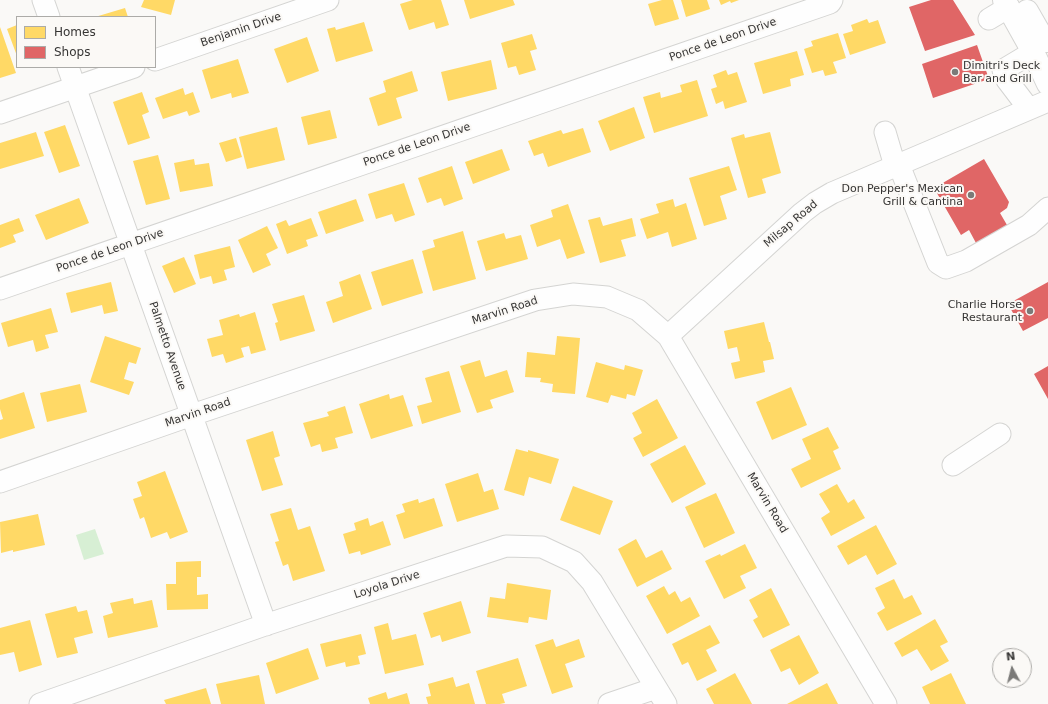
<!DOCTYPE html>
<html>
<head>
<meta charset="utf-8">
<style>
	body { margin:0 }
	#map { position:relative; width:1048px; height:704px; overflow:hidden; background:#faf9f7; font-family:"DejaVu Sans",sans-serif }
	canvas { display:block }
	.legend { position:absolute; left:16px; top:16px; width:140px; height:52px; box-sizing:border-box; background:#fbf9f6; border:1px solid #acaba8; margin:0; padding:5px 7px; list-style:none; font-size:12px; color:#363534 }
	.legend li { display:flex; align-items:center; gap:8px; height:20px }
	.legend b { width:20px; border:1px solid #acaba8 }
	.north { position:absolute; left:992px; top:648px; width:40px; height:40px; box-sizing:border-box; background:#fbf9f6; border:1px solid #acaba8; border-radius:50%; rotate:353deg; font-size:11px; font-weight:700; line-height:16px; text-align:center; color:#363534 }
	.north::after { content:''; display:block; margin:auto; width:14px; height:18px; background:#7b7a78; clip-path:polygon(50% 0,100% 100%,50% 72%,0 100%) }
</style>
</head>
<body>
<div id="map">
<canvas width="1048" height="704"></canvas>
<ul class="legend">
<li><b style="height:11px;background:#ffd966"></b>Homes</li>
<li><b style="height:11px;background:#e06666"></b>Shops</li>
</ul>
<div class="north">N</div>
</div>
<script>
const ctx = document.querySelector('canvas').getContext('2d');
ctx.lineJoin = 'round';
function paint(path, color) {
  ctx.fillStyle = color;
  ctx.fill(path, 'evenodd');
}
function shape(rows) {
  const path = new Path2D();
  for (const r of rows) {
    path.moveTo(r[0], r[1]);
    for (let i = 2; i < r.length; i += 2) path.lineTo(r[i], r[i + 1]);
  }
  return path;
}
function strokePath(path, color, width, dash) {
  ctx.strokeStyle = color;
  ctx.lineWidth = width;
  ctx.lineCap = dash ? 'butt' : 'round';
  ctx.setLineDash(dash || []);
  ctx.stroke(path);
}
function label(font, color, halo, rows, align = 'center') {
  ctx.font = font + ' "DejaVu Sans",sans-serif';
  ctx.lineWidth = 4;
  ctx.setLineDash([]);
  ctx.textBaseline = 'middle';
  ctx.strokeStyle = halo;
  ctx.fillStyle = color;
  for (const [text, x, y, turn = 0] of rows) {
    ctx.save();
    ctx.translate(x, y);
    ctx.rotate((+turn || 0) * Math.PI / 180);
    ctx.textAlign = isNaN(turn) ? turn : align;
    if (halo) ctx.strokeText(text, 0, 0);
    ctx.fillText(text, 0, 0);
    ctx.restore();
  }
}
const green = shape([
	[95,529,104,554,84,560,76,535]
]);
const homes = shape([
	[144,0,175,0,171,15,141,7],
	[413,0,441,0,449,25,436,29,434,22,409,30,400,4],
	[464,0,513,0,515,5,470,19],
	[662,0,673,0,679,19,655,26,648,4],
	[681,0,707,0,710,9,686,17],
	[719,0,739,0,731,3,730,1,721,5],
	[125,8,128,17,95,17],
	[867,19,869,23,878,20,886,43,850,55,843,34,853,31,851,25],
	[364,22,373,51,336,62,327,29,335,27,336,30],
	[17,25,17,56,7,29],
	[0,27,16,73,0,78],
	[838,33,846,58,833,62,837,73,825,76,823,70,812,73,804,49,813,46,811,41],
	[532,34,537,49,530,51,536,70,519,75,516,66,508,68,501,43],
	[307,37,319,71,287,83,274,49],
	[797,51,804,75,790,79,791,86,763,94,754,63],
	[238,59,249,93,232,98,231,93,211,99,202,70],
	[491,60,497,89,448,101,441,72],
	[726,70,728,75,737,72,747,102,725,109,723,101,716,104,711,89,717,87,713,75],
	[412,71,418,91,396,98,402,118,378,126,369,98,386,92,383,81],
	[697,80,708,116,654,133,643,97,660,92,661,98,682,92,680,85],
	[183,88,185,95,193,92,200,112,189,116,187,111,163,119,155,98],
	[142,92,149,112,142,115,150,138,128,145,113,102],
	[634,107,645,138,610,151,598,121],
	[330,110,337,138,308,145,301,117],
	[65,125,80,166,59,173,44,132],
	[277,127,285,160,247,169,239,137],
	[583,128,591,152,548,167,543,153,534,156,528,141,561,130,563,134],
	[36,132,44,156,0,169,0,143],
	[770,132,781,173,762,179,766,193,748,198,731,138,744,134,745,138],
	[236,138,242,157,226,162,219,143],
	[502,149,510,170,473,184,465,162],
	[158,155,170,199,146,205,133,161],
	[194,159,195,165,209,163,213,186,180,192,174,163],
	[452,166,463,199,444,206,441,198,427,203,418,178],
	[729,166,737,190,720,196,727,219,704,226,689,178],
	[404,183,415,215,395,222,392,214,376,219,368,194],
	[79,198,89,223,46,240,35,215],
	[356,199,364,221,326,234,318,212],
	[673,199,675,207,686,203,697,239,672,247,668,232,647,239,640,219,659,213,656,204],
	[568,204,585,253,567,259,560,239,537,247,530,225,553,217,551,210],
	[600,217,603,226,632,218,636,236,621,240,626,256,600,263,588,220],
	[19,218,24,231,13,235,16,242,0,248,0,225],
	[311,218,318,236,306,240,308,246,287,254,276,224,286,220,289,226],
	[267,226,278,248,266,254,271,265,253,273,238,240],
	[463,231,476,279,433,291,422,251,435,247,433,240],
	[504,233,506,239,521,235,528,259,486,271,477,241],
	[230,246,235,267,224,270,227,280,213,284,211,276,200,279,194,255],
	[184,257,196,284,174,293,162,266],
	[413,259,423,293,382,306,371,272],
	[360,274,372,309,333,323,326,302,343,296,339,282],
	[111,282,118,311,104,314,102,305,71,313,66,293],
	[304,295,315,331,280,341,275,323,278,322,272,304],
	[51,308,58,332,45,335,49,348,36,352,33,340,8,347,1,323],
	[255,312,266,350,251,354,249,346,241,348,244,357,226,363,223,354,212,357,207,339,223,335,219,320,239,314,240,317],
	[764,322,769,342,770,342,774,359,763,361,765,372,735,379,731,363,740,361,737,347,728,349,724,331],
	[105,336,141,348,136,364,129,362,124,379,134,382,129,395,90,382],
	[557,336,580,338,575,394,552,392,553,384,540,382,541,378,525,377,527,352,555,355],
	[480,360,485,377,507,370,514,392,490,400,493,408,477,413,460,366],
	[596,362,624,370,625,365,643,370,635,396,627,394,626,399,611,395,608,403,586,397],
	[449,371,461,412,422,424,417,406,432,402,425,378],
	[80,384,87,412,47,422,40,393],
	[791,387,807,425,772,440,756,402],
	[24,392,35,428,0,439,0,420,3,419,0,409,0,400],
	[389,394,390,399,403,395,413,426,371,439,359,404],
	[657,399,678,438,643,457,633,438,642,433,632,413],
	[345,406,353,433,335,438,338,448,322,452,320,444,311,447,303,423,329,416,327,412],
	[828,427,839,448,833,451,841,469,801,488,791,469,811,459,802,439],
	[273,431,280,456,274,458,283,485,262,491,246,440],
	[685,445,706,484,672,503,650,464],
	[516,449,528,452,528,450,559,459,551,484,529,477,524,496,504,490],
	[165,471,188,532,170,539,167,532,151,538,144,517,140,519,133,499,142,496,137,482],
	[478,473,484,492,493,489,499,509,457,522,445,484],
	[837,484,848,503,854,499,865,518,831,536,821,518,830,512,819,494],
	[573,486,613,501,600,535,560,520],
	[716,493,735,533,704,548,685,507],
	[434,498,443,526,404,539,396,515,405,512,402,504,418,499,419,503],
	[291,508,298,530,310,526,325,571,293,581,288,564,283,566,275,542,279,541,270,514],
	[38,514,45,545,13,552,13,550,1,553,0,522],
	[368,518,370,526,383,521,391,545,361,555,360,551,349,554,343,534,356,530,354,523],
	[876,525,897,564,877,575,866,555,848,565,837,546],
	[636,539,646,558,662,550,672,569,637,587,618,549],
	[745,544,757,568,740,576,746,588,724,599,705,561,720,554,721,556],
	[201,561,201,577,197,577,197,595,208,594,208,609,167,610,166,584,176,584,176,562],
	[894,579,904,599,912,595,922,614,887,631,877,613,885,608,875,588],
	[507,583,551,590,547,620,529,617,528,623,487,617,490,597,505,599],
	[664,586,669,595,675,591,681,602,690,597,700,616,667,634,646,596],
	[771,588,790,625,763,638,753,620,758,617,749,600],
	[133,598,134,604,152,600,158,627,108,638,103,616,113,613,110,603],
	[461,601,471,633,442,642,440,635,431,638,423,613],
	[76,606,78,612,87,610,93,633,74,638,78,653,57,658,45,614],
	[935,619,948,642,940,646,949,661,931,671,917,649,902,657,894,643],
	[30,620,42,665,19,672,14,652,0,655,0,628],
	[388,623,392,640,416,634,424,665,385,674,374,627],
	[710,625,720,643,706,650,717,671,697,681,688,662,682,665,672,644],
	[361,634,366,654,358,656,360,664,346,667,345,662,326,667,320,644],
	[799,635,819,673,799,685,790,668,781,672,770,650],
	[553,639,556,647,579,639,585,657,565,664,573,687,552,694,535,645],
	[308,648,319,679,276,694,266,663],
	[518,658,527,686,502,694,505,703,500,704,486,704,476,671],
	[735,673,752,704,714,704,706,689],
	[951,673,966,704,930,704,922,687],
	[259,675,265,704,221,704,216,684],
	[453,677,456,687,469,683,475,704,428,704,426,697,431,696,428,684],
	[827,683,838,704,787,704],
	[206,688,211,704,166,704,164,700],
	[386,692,388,699,407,693,410,704,370,704,368,698]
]);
const shops = shape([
	[931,0,953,0,975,35,925,51,909,7],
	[977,45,989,79,933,98,922,64],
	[984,159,1009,202,1007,208,1000,213,1007,225,976,243,969,230,961,235,934,188],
	[1048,282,1048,318,1023,331,1008,304],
	[1048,366,1048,399,1034,374]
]);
const minor = shape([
	[43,0,49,17],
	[989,19,1009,7],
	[155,60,328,0],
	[68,67,266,625],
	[1029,109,1007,80,1003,70,1033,52],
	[0,113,134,67],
	[885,132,895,166],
	[899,165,938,263,946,268,966,261,1029,225,1048,208],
	[0,289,830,3,832,0],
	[668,336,802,213,815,203,832,193,1048,101],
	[953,465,1000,434],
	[0,482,192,415,535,300,573,294,607,297,638,310,668,336,886,704],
	[40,704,262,626,506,546,542,547,574,562,592,582,666,704],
	[609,704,656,688]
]);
const major = shape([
	[1004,0,1033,52,1048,84],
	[1027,11,1042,37,1048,41]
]);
const markers = [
	[955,72,4,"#7b7a78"],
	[971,195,4,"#7b7a78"],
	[1030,311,4,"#7b7a78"]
];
const streetNames = [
	["Benjamin Drive",241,30,-19],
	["Ponce de Leon Drive",723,40,-19],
	["Ponce de Leon Drive",417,145,-19],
	["Milsap Road",791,224,-40],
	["Ponce de Leon Drive",110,251,-19],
	["Marvin Road",505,311,-18],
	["Palmetto Avenue",167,346,71],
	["Marvin Road",198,413,-19],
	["Marvin Road",767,503,59],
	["Loyola Drive",387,585,-18]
];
const poiNames = [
	["Dimitri's Deck",963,66,"left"],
	["Bar and Grill",963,79,"left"],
	["Don Pepper's Mexican",963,189],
	["Grill & Cantina",963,202],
	["Charlie Horse",1022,305],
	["Restaurant",1022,318]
];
paint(green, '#d7efd4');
paint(homes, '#ffd966');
paint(shops, '#e06666');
strokePath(minor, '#d4d4d2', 23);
strokePath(major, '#d4d4d2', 24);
strokePath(minor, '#fefefe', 21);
strokePath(major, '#fefefe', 22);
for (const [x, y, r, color] of markers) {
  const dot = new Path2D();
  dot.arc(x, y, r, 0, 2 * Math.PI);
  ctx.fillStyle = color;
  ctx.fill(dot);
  strokePath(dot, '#fbf9f6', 1.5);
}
label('11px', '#363534', '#fbf9f6', streetNames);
label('11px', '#363534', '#fbf9f6', poiNames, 'right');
</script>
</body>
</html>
